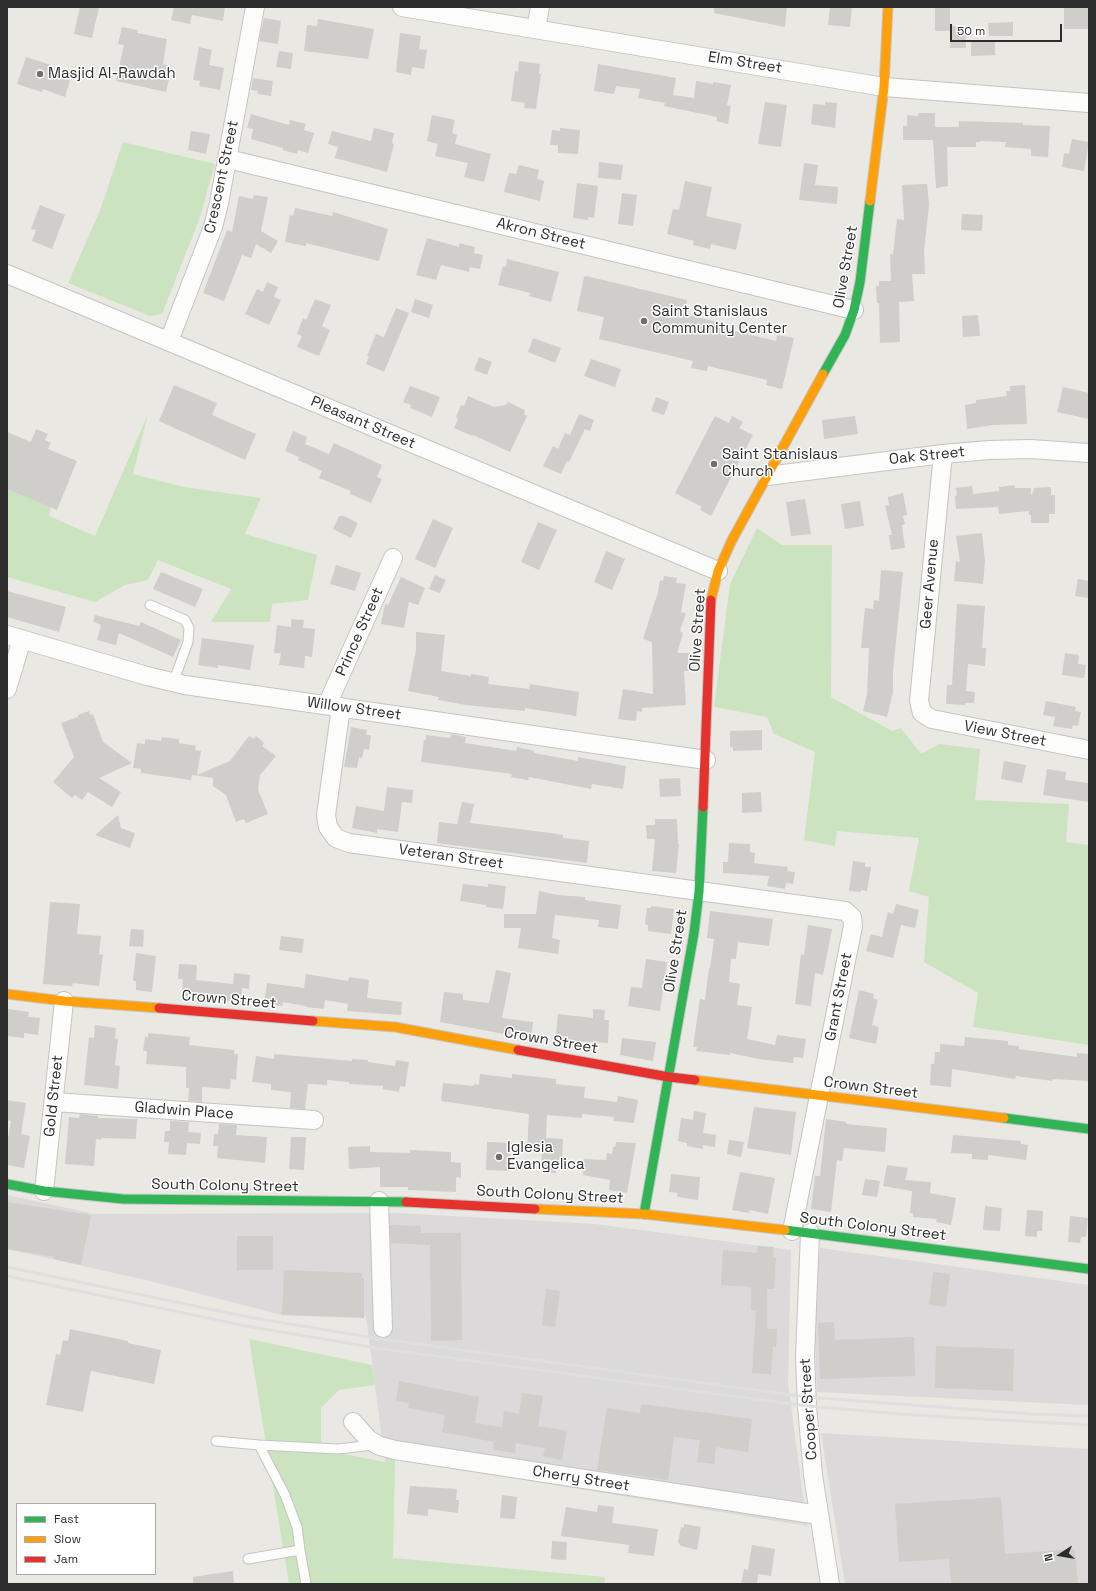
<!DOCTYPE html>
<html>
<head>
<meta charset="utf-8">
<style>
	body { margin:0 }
	#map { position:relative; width:1096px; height:1591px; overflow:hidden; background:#eae8e3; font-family:"Space Grotesk",sans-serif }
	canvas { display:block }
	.frame { position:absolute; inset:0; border:8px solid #2d2d2d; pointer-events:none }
	.legend { position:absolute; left:16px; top:1503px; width:140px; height:72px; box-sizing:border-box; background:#fff; border:1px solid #ababab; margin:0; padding:5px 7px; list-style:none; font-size:12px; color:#2d2d2d }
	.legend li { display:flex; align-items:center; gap:8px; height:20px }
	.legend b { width:20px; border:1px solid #ababab }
	.north { position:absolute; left:1040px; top:1535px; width:40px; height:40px; -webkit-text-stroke:3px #fff; paint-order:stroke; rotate:258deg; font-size:11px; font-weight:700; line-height:16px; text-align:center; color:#2d2d2d }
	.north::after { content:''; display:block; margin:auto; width:14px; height:18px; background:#2d2d2d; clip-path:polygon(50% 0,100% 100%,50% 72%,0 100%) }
	.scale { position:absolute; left:950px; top:24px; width:112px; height:18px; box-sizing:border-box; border:2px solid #2d2d2d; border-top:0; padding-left:5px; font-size:12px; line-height:14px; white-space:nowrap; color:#2d2d2d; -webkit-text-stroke:3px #fff; paint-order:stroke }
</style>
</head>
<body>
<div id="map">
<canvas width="1096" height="1591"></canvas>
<div class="frame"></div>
<ul class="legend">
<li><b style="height:5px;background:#30b455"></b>Fast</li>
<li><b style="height:5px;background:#ff9f0a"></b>Slow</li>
<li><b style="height:5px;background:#e5322d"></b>Jam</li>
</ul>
<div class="north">N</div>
<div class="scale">50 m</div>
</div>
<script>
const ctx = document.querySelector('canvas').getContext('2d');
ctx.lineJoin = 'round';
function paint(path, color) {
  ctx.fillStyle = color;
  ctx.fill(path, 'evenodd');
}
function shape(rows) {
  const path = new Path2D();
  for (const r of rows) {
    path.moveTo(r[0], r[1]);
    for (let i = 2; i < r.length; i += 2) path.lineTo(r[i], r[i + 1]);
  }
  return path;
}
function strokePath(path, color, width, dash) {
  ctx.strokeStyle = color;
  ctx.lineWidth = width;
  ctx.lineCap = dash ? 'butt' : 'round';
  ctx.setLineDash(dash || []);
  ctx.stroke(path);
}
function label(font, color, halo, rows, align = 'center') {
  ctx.font = font + ' "Space Grotesk",sans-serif';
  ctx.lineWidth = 3;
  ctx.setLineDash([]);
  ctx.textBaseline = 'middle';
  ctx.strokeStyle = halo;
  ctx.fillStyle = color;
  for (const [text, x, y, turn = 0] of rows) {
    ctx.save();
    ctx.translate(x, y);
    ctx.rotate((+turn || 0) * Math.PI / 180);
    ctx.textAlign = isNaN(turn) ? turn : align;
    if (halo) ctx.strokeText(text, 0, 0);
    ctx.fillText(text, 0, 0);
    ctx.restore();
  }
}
const industrial = shape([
	[7,1195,95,1214,396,1213,595,1224,791,1250,788,1383,807,1526,395,1459,385,1462,366,1316,282,1315,154,1282,7,1249],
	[820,1248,1089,1285,1089,1405,817,1392,814,1308],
	[821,1433,1089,1449,1089,1584,845,1584]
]);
const green = shape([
	[123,142,215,164,199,220,162,314,150,316,68,283,101,208],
	[148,414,133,474,184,487,261,498,245,534,317,555,308,600,272,604,270,622,211,622,231,589,158,560,148,580,125,585,95,602,7,577,7,489,51,507,49,516,95,536],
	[757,528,782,545,832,545,831,697,892,731,901,728,921,754,939,744,980,749,975,800,1069,804,1066,842,1089,845,1089,1045,973,1027,978,993,924,962,929,897,909,891,919,838,837,831,835,846,804,840,815,752,774,734,767,717,714,707,730,584],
	[249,1339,372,1365,375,1385,339,1390,321,1408,321,1441,335,1452,384,1462,395,1459,393,1558,605,1577,604,1584,289,1584]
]);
const building = shape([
	[80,7,99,7,92,38,74,34],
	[174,7,225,7,223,21,192,15,190,24,171,20],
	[714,7,787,7,785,27,714,13],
	[830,7,852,7,850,27,828,25],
	[935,7,950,7,950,26,966,26,966,48,950,48,950,29,950,31,935,31],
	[1064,7,1089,7,1089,29,1064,29],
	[264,18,281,21,278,44,259,41],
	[318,19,374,29,368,59,304,51,307,25,317,26],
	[1013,22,1013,36,989,36,988,23],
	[122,27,138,30,137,33,167,39,163,64,172,66,166,92,116,81,124,45,118,44],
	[400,33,421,36,419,49,427,50,424,69,412,67,411,75,396,72],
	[971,41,995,41,995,55,971,56],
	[199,47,212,50,209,65,224,68,220,90,199,86,200,81,193,80],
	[279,51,293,53,291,69,276,67],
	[26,57,51,65,49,70,71,77,65,97,43,89,42,92,17,84],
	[519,61,540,64,539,74,541,74,536,109,524,108,525,103,511,101,515,71,518,72],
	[598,64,676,78,673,95,694,98,696,81,713,84,713,82,731,85,727,105,731,106,728,124,716,121,717,117,664,106,665,103,638,98,640,89,616,86,614,94,594,91],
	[253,78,273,81,271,96,257,94,258,91,251,90],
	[765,102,787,105,781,147,758,144],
	[825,102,837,103,835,128,811,124,813,104,825,105],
	[918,113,935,113,935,127,959,127,959,121,1023,123,1023,125,1050,126,1048,157,1031,156,1031,149,1005,147,1006,142,980,141,980,142,976,142,976,147,947,147,948,186,936,188,933,140,903,140,903,126,907,126,907,115,918,116],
	[251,114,289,125,290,120,306,124,304,130,314,133,308,153,298,150,297,154,283,150,283,148,251,139,253,129,247,128],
	[432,115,455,120,452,133,457,135,455,144,491,154,484,182,464,177,468,163,435,156,438,144,427,141],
	[374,128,394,133,392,143,394,144,387,172,335,158,338,147,328,144,332,131,371,141],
	[560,128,580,130,578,154,558,153,558,145,550,145,552,130,560,131],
	[191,131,210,134,206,154,188,150],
	[1072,139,1089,142,1084,171,1062,167,1064,153,1069,154],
	[599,162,623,165,621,180,598,178],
	[804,163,818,165,815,185,838,187,837,204,799,200],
	[519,165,539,170,537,179,544,181,540,201,504,192,509,173,516,174],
	[685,181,712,187,706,216,742,224,736,250,711,244,710,249,693,245,694,241,667,234,673,209,679,210],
	[577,183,598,186,594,218,588,217,588,220,573,218],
	[927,184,929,205,924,251,925,274,912,274,914,301,899,302,900,342,880,343,879,303,877,303,876,286,879,286,879,281,891,281,890,254,893,254,897,219,904,220,902,185],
	[622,193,637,195,633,226,618,224],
	[254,195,268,197,261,231,278,241,271,253,256,244,251,258,242,255,224,301,203,293,227,230,232,232,239,196,253,199],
	[40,205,65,215,52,249,32,241,36,230,31,229],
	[295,208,332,216,333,212,388,229,379,261,306,243,306,246,285,242,290,215,293,216],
	[962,214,983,215,982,231,961,230],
	[427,238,459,247,459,243,475,247,474,253,483,255,480,269,470,267,469,272,441,265,436,280,416,275],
	[507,259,559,272,551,302,529,296,530,293,498,285,503,266,506,267],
	[586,276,687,300,684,314,718,322,717,327,776,341,777,335,794,338,782,389,766,385,767,380,708,366,707,371,691,368,693,361,599,339,604,317,577,311,584,277],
	[267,282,278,287,274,297,281,300,269,325,245,314,257,289,263,292],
	[315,299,331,305,322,326,330,330,319,356,297,347,302,336,297,334,303,318,306,320],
	[415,299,433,305,429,318,411,312],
	[396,308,409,313,384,372,366,364,369,356,367,356,376,334,384,337],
	[978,315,980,336,963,337,962,316],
	[533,338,561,348,555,363,528,352],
	[479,357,492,362,487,375,474,370],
	[591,359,621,369,615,387,584,376],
	[174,385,217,403,212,415,256,434,245,460,159,421],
	[1025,385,1027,424,993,425,967,429,965,405,976,403,976,400,1007,396,1006,391,1010,391,1010,386],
	[410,386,440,397,432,417,410,408,411,405,403,402],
	[1063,387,1089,393,1089,419,1057,412],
	[468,396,494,407,506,405,508,402,525,410,524,414,527,416,510,452,473,435,472,436,454,428,458,419,456,417,461,405,464,406],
	[656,397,669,402,664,415,651,411],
	[579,414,594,420,590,431,585,429,569,462,567,461,561,474,543,466,553,446,558,449,565,433,570,435],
	[715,416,729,423,732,416,743,422,739,428,753,435,711,516,700,510,702,507,675,493],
	[855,416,858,434,824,439,822,420],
	[36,429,48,434,45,440,51,443,48,449,77,461,57,510,7,489,7,432,31,442],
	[293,431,307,437,305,444,329,454,334,443,382,465,377,477,382,479,371,503,350,494,351,491,319,478,322,471,298,460,299,457,285,451],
	[1014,485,1015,488,1031,488,1031,495,1032,495,1034,488,1051,487,1051,495,1055,495,1055,514,1049,514,1049,523,1031,523,1031,515,1029,515,1029,511,999,514,998,507,956,509,955,496,957,495,956,488,972,486,973,494,999,491,999,487],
	[903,493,907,515,903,516,905,524,902,525,905,548,891,550,889,535,892,535,885,506,889,505,888,497],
	[805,499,811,534,791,536,786,502],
	[860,501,864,526,845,529,841,504],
	[339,516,344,516,358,523,351,538,333,529],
	[433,519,453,528,435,568,415,559],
	[538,522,557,530,539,570,521,562],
	[982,533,985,561,983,584,954,581,956,561,960,562,956,536],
	[606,551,625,559,612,590,594,582],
	[336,565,361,573,355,591,330,584],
	[881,570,903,572,893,671,893,693,887,717,863,711,867,694,869,648,861,648,865,608,873,609,874,600,879,601],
	[161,572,203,589,195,607,153,589],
	[435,575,446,580,440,593,429,589],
	[664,576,677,578,676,583,686,584,681,612,686,613,680,631,683,633,677,653,690,653,691,671,684,671,686,705,642,708,642,712,637,711,636,721,618,719,623,689,653,694,652,642,643,639,658,592,660,580,663,581],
	[401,577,425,588,418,605,409,602,404,628,381,624,385,604,388,605],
	[1078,579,1089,581,1089,598,1075,596],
	[7,591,66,607,59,632,7,617],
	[957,604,985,606,982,648,986,648,985,666,968,664,966,691,975,692,974,703,965,703,965,705,946,704,947,685,952,685],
	[95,615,139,626,141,622,181,640,173,657,119,633,116,645,97,640,101,625,93,621],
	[291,619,304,620,303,628,315,629,312,657,305,656,304,668,279,665,281,653,274,653,277,625,291,627],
	[416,632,445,635,441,671,471,676,471,674,489,677,488,684,529,689,530,684,579,692,576,716,525,708,525,711,466,705,438,700,439,697,408,691,416,650],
	[202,638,254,645,250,670,218,665,218,668,198,665],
	[1065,653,1079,655,1078,664,1086,665,1084,678,1062,675],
	[1046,701,1076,707,1075,711,1081,712,1078,726,1073,725,1072,729,1053,726,1055,717,1043,715],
	[89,711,90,715,93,714,103,742,132,763,99,778,121,792,112,807,88,792,82,800,75,795,72,798,53,782,74,757,61,723,78,717,78,715],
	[351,727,367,730,366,735,371,735,369,750,364,749,362,758,359,757,357,768,344,767],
	[762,730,762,750,733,751,733,747,730,747,730,731],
	[451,734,466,737,465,743,516,751,517,747,534,751,534,753,578,761,578,757,626,766,623,789,592,784,591,789,529,777,528,780,511,777,512,774,421,762,424,740,426,740,426,735,450,738],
	[249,736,254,739,256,736,264,743,262,746,276,756,260,775,258,790,268,814,246,823,244,819,236,822,226,795,213,786,213,778,192,775,191,780,141,773,141,769,133,768,137,743,145,744,145,739,161,741,162,737,179,739,179,743,196,746,195,750,201,751,197,775,230,761],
	[1004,761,1026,765,1022,783,1001,779],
	[1047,769,1066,772,1065,780,1089,783,1089,802,1043,795],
	[680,778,681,796,660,797,659,779],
	[387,787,413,790,412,803,402,802,398,832,377,829,377,833,352,828,356,806,384,811],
	[761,792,762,812,742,813,742,793],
	[462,802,474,804,470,823,551,833,563,835,563,838,589,841,587,863,437,843,439,822,457,824],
	[118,815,121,828,135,833,130,848,95,835],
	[655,819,677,819,678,844,679,844,676,873,652,871,655,839,647,839,646,825,655,825],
	[729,843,750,844,750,852,755,853,754,863,788,867,787,871,795,872,793,884,786,883,785,889,767,886,769,876,723,873,723,862,728,862],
	[853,861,865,863,865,867,871,867,867,891,861,890,861,892,849,891],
	[463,884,488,887,488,884,506,886,503,909,486,907,486,905,460,901],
	[539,891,558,895,585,897,585,900,621,905,618,929,598,927,599,920,555,915,552,938,560,940,558,954,518,948,521,928,504,928,504,914,536,914],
	[50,902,80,904,77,934,101,936,99,954,103,955,99,986,73,983,72,986,43,984],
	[896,904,919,910,915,928,901,925,893,958,866,951,871,934,882,937,888,912,893,914],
	[651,906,674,909,671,934,648,931,648,925,645,924,647,908,651,908],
	[710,911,773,919,769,946,738,942,736,959,731,959,729,982,740,984,737,1005,752,1007,747,1039,775,1045,777,1035,806,1039,803,1058,794,1057,793,1063,759,1059,730,1053,730,1055,696,1051,697,1047,693,1047,700,999,705,1000,709,968,710,968,714,939,707,938],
	[808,925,832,929,823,975,815,973,811,1006,795,1004,801,954,804,955],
	[131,929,144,930,143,947,129,946],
	[281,936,304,939,302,953,279,950],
	[136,953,156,956,152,992,136,990,136,981,133,981],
	[646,959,667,962,660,1011,628,1006,631,987,642,988],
	[179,964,197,965,196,980,233,984,234,973,250,975,249,989,242,988,241,1002,217,1000,218,998,182,996,183,979,178,979],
	[496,970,511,973,502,1018,533,1022,531,1039,440,1022,444,992,463,994,463,1000,489,1003],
	[306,974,348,981,349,977,369,980,367,998,402,1002,401,1015,347,1011,348,1004,325,1000,324,1009,306,1007,306,1006,283,1002,282,1006,264,1004,267,983,304,988],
	[859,990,874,994,873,998,878,1000,872,1025,879,1027,876,1044,849,1038],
	[8,1009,29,1012,28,1017,40,1018,38,1035,24,1033,24,1038,7,1036],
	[593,1009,605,1010,604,1020,609,1020,608,1043,574,1041,573,1045,555,1043,558,1014,593,1018],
	[95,1025,116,1028,115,1038,118,1039,115,1065,120,1066,118,1089,84,1085,89,1037,94,1038],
	[148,1033,190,1037,189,1045,234,1050,234,1054,238,1054,236,1080,231,1079,230,1089,202,1087,202,1102,188,1101,189,1088,186,1088,186,1067,146,1064,147,1051,143,1051,145,1037,148,1037],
	[965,1037,1008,1041,1008,1045,1019,1046,1019,1049,1077,1057,1077,1053,1089,1054,1089,1081,1053,1079,1052,1081,1016,1076,1015,1079,952,1069,951,1087,930,1085,931,1064,934,1064,935,1052,940,1052,940,1044,964,1046],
	[622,1038,656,1042,653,1061,620,1055],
	[274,1054,352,1061,352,1059,368,1060,368,1062,395,1066,396,1060,409,1062,405,1087,400,1086,399,1092,383,1089,383,1086,349,1084,349,1082,327,1080,327,1085,308,1084,305,1109,290,1108,291,1092,271,1090,271,1084,252,1082,256,1056,274,1059],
	[480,1074,512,1078,512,1074,556,1079,556,1084,585,1087,584,1098,617,1102,618,1096,638,1100,634,1123,613,1121,614,1117,582,1114,582,1118,547,1115,546,1138,563,1139,562,1160,556,1160,556,1173,541,1172,542,1151,527,1151,529,1114,441,1101,443,1083,474,1086,474,1084,479,1085],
	[7,1100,26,1103,21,1134,30,1136,24,1168,7,1165,7,1144,11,1121,7,1120],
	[754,1107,796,1112,791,1155,747,1148],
	[694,1111,706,1113,703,1133,716,1135,715,1147,703,1145,703,1149,687,1146,687,1143,678,1141,681,1118,693,1120],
	[80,1114,98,1116,98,1118,137,1119,136,1139,101,1138,101,1140,96,1139,94,1166,65,1164,69,1117,79,1118],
	[826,1119,847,1122,846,1124,887,1128,885,1152,844,1148,842,1161,837,1160,831,1212,811,1209,815,1176,820,1176],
	[170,1121,189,1122,188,1132,201,1133,200,1144,187,1143,186,1155,168,1154,169,1142,164,1142,165,1131,170,1131],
	[219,1124,237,1125,236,1135,267,1137,265,1163,217,1158,218,1146,213,1146,214,1134,218,1134],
	[953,1135,1021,1141,1021,1144,1028,1145,1026,1160,988,1155,988,1160,972,1159,972,1154,951,1153],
	[291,1137,306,1137,304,1170,289,1169],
	[729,1140,744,1142,741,1157,727,1154],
	[487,1142,512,1143,510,1171,486,1170],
	[616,1142,636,1143,627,1193,609,1190,610,1180,583,1175,584,1159,606,1160,607,1153,612,1154,613,1147,615,1147],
	[370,1146,370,1152,410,1153,410,1150,451,1152,451,1162,461,1163,461,1178,456,1177,456,1192,408,1190,408,1187,380,1187,380,1167,349,1169,348,1147],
	[887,1165,908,1168,905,1180,931,1182,930,1193,956,1198,951,1225,936,1222,937,1219,913,1217,913,1213,910,1213,912,1191,883,1186],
	[740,1172,775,1178,768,1214,750,1210,749,1213,732,1210],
	[671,1174,700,1177,698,1200,677,1197,678,1193,669,1192],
	[865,1179,880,1181,877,1197,862,1195],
	[7,1202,91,1215,81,1265,54,1259,54,1257,7,1249],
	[985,1206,1002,1208,1000,1231,983,1230],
	[1027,1210,1043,1211,1042,1231,1037,1231,1037,1237,1025,1236],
	[1070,1216,1088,1218,1086,1237,1081,1237,1080,1243,1068,1242],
	[390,1225,421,1226,421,1233,461,1233,462,1340,431,1341,430,1245,391,1243],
	[237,1236,273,1236,273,1270,237,1270],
	[758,1246,774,1247,773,1258,776,1258,774,1289,767,1289,767,1329,777,1329,776,1347,773,1347,771,1374,752,1373,756,1310,751,1310,751,1287,721,1285,723,1250,757,1253],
	[284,1270,362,1273,362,1278,364,1278,364,1318,282,1315],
	[933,1272,950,1274,946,1307,929,1305],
	[546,1289,560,1291,555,1327,542,1325],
	[834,1322,835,1340,914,1337,915,1376,820,1379,818,1323],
	[70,1329,128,1341,128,1343,161,1350,154,1384,91,1371,83,1412,46,1405,56,1354,60,1355,63,1340,68,1341],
	[936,1346,1014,1349,1013,1391,935,1388],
	[399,1381,479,1397,475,1423,502,1427,504,1411,519,1414,522,1393,543,1396,538,1426,567,1431,562,1460,543,1456,545,1448,516,1443,515,1453,493,1450,494,1442,442,1432,445,1415,408,1408,409,1403,396,1401],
	[641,1404,752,1419,748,1452,716,1447,714,1464,697,1462,700,1440,674,1437,668,1480,597,1470,607,1408,640,1413],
	[410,1486,457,1489,456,1500,459,1500,458,1513,428,1509,428,1516,407,1514],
	[502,1495,517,1497,515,1519,500,1518],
	[1001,1497,1005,1554,1075,1549,1078,1584,951,1584,949,1559,899,1562,895,1504],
	[598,1505,614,1507,612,1523,658,1529,654,1556,628,1553,629,1545,561,1536,566,1507,597,1512],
	[684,1524,701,1527,697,1550,681,1546,678,1542,681,1527,684,1528],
	[552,1541,567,1542,566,1560,551,1559],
	[752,1545,775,1549,771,1576,758,1574,757,1584,741,1584,744,1569,748,1570],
	[233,1571,234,1584,193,1584,193,1577]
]);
const lane = shape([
	[150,605,185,620,189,628,188,642,173,683],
	[216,1441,259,1445,285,1495,297,1527,300,1550,248,1559],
	[259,1445,338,1449,373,1445],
	[300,1550,306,1584]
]);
const street = shape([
	[402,7,884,87,1089,103],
	[536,29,540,7],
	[228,159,854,310],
	[7,274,718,571],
	[169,341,213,227,219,203,255,7],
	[943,454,919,701,922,713,932,719,1089,750],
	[767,476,943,454,989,450,1030,449,1089,453],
	[7,635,147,676,185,685,706,760],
	[7,689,22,639],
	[327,705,393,558],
	[341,707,326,815,328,827,336,838,349,843,845,911,852,917,853,926,792,1231],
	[54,1102,314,1120],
	[44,1191,64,1001],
	[379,1201,383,1328],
	[810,1233,805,1357,807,1406,813,1475,830,1584],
	[353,1422,369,1440,380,1446,395,1450,819,1515]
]);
const fast = shape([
	[823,374,845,335,854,310,860,282,870,201],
	[1004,1118,1089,1129],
	[7,1184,44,1191,123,1199,406,1202],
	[644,1214,694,933,699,892,703,807],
	[785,1230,1089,1269]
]);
const slow = shape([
	[870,201,884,87,888,7],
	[711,600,718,571,732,540,823,374],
	[7,994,64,1001,159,1008],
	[313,1021,395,1027,518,1050],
	[695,1080,1004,1118],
	[535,1209,644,1214,785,1230]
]);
const jam = shape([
	[703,807,711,600],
	[159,1008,313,1021],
	[518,1050,669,1077,695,1080],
	[406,1202,535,1209]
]);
const rail = shape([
	[7,1267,248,1317,381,1339,807,1397,1031,1414,1089,1416],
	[7,1276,246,1326,383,1349,807,1406,913,1415,1089,1425]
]);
const markers = [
	[40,74,4,"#6f6e6d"],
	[644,321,4,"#6f6e6d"],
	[714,464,4,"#6f6e6d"],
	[499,1157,4,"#6f6e6d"]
];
const streetNames = [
	["Elm Street",745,63,9],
	["Crescent Street",222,177,-78],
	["Akron Street",541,234,14],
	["Olive Street",846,267,-80],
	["Pleasant Street",363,423,23],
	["Oak Street",927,456,-6],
	["Geer Avenue",930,584,-85],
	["Olive Street",698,630,-86],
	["Prince Street",360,632,-66],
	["Willow Street",354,709,8],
	["View Street",1005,734,11],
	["Veteran Street",451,857,8],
	["Olive Street",676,951,-81],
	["Grant Street",839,997,-79],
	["Crown Street",229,1000,5],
	["Crown Street",551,1041,10],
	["Crown Street",871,1088,7],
	["Gold Street",54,1096,-84],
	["Gladwin Place",184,1111,4],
	["South Colony Street",225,1186,1],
	["South Colony Street",550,1195,3],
	["South Colony Street",873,1227,7],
	["Cooper Street",809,1409,-94],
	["Cherry Street",581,1479,9]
];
const poiNames = [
	["Masjid Al-Rawdah",48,74],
	["Saint Stanislaus",652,312],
	["Community Center",652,329],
	["Saint Stanislaus",722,455],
	["Church",722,472],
	["Iglesia",507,1148],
	["Evangelica",507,1165]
];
paint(industrial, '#dbd9da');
paint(green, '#cbe4bf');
paint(building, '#cfceca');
strokePath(lane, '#c4c4c3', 11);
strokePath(street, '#c4c4c3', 20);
strokePath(fast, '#c4c4c3', 11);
strokePath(slow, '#c4c4c3', 11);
strokePath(jam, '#c4c4c3', 11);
strokePath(lane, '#fcfcfb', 9);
strokePath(street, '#fcfcfb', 18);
strokePath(fast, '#30b455', 9);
strokePath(slow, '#ff9f0a', 9);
strokePath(jam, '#e5322d', 9);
strokePath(rail, '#dfdfe0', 3);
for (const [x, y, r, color] of markers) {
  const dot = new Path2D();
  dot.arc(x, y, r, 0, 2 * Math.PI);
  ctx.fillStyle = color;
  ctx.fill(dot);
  strokePath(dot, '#fff', 1.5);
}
label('15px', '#2d2d2d', '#fff', streetNames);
label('15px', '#2d2d2d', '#fff', poiNames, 'left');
</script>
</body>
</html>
